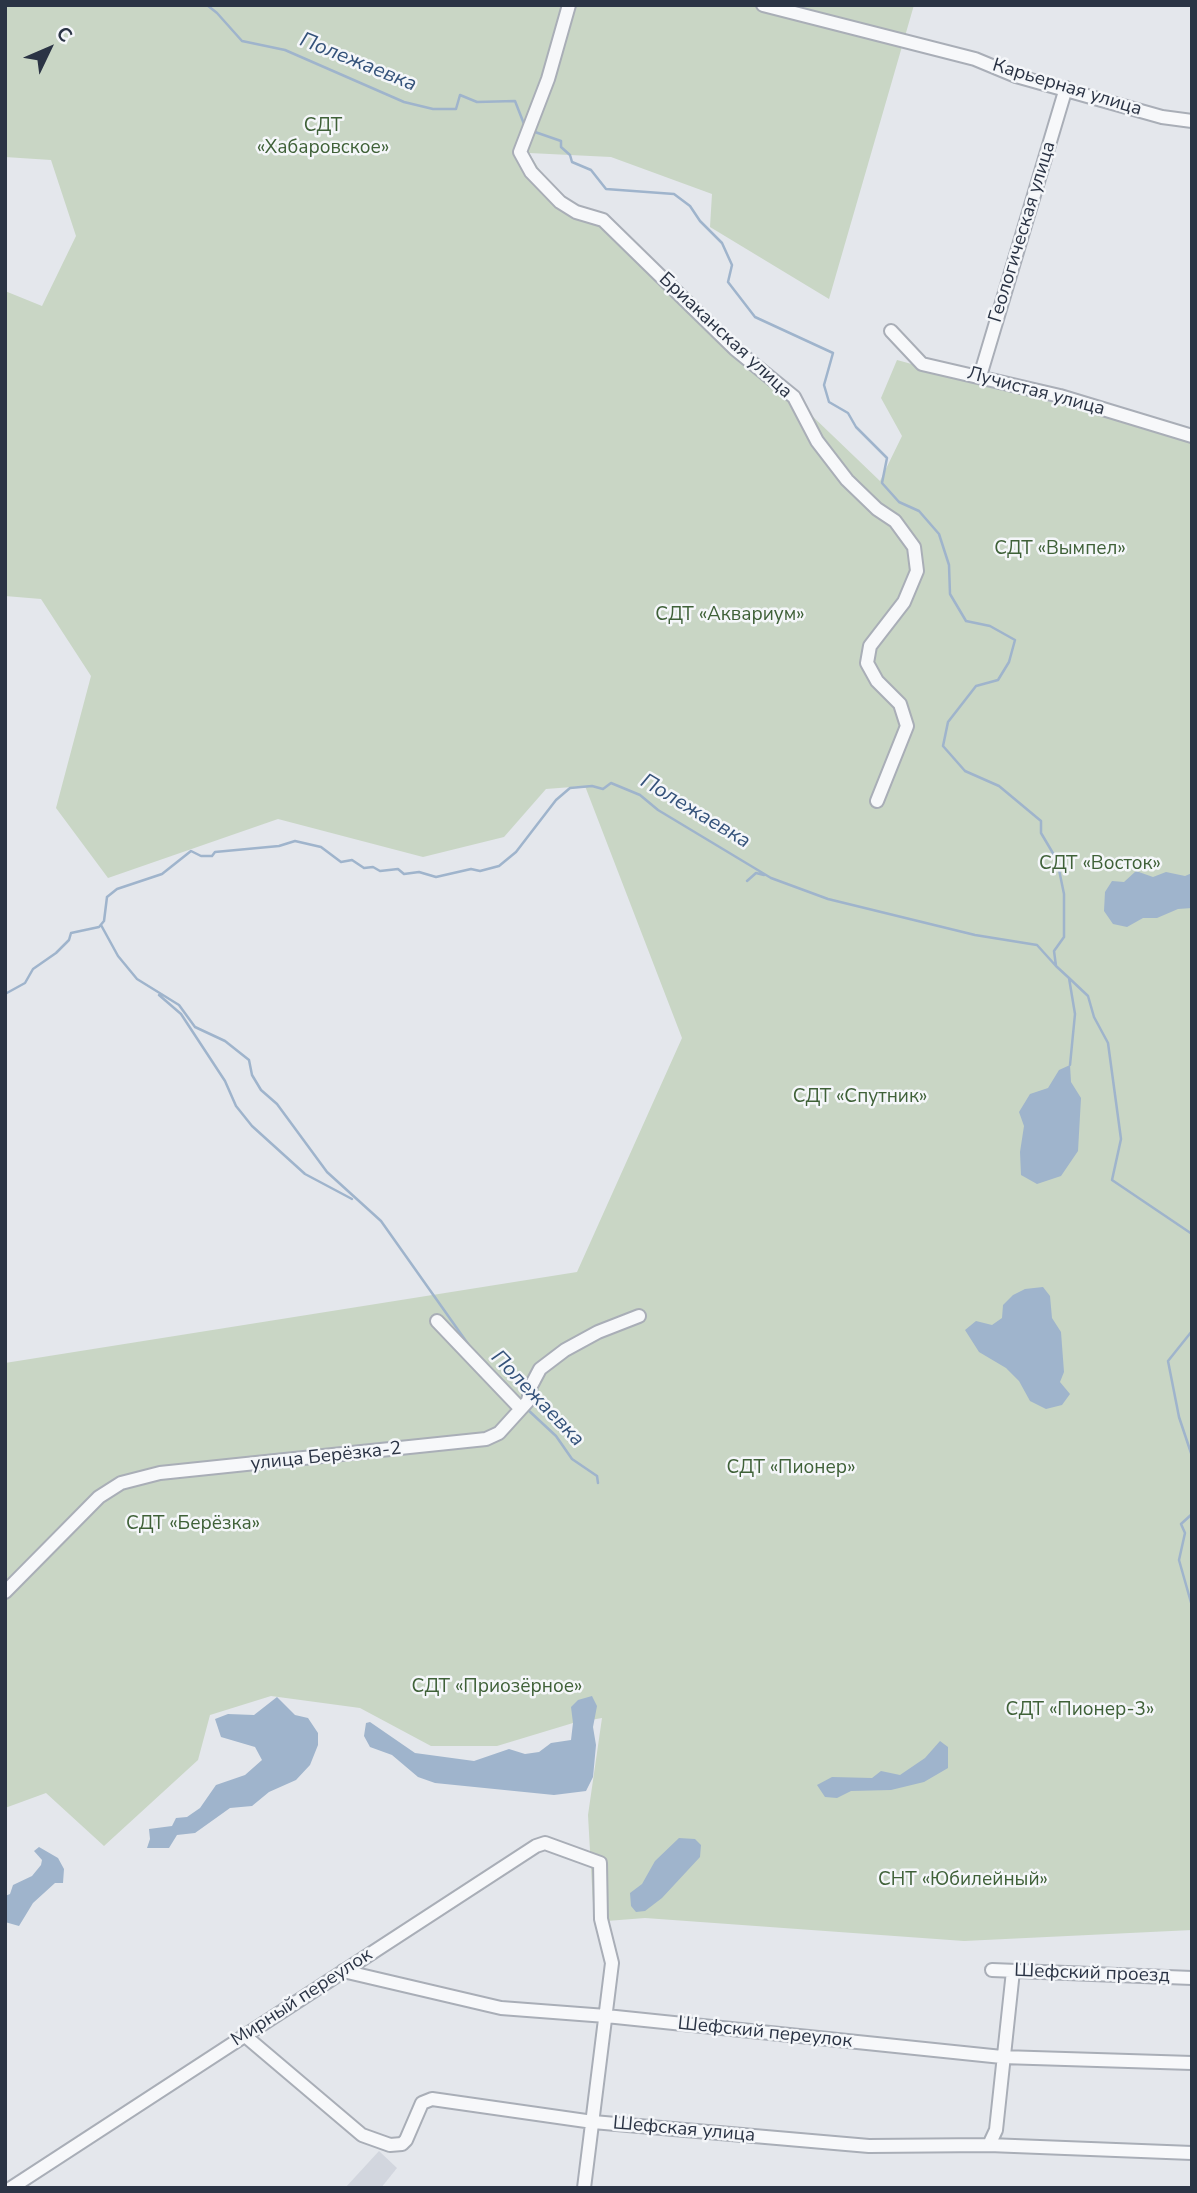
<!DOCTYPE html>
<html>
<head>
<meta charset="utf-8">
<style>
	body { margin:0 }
	#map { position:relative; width:1197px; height:2193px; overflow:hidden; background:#e4e7ec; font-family:"Nunito Sans",sans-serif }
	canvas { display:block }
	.frame { position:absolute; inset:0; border:7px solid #2b3445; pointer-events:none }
	.north { position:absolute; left:14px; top:14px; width:70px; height:70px; -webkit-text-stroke:5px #f4f6f9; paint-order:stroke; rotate:46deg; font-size:19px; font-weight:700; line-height:28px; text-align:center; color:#2b3445 }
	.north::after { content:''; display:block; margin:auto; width:24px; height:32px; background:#2b3445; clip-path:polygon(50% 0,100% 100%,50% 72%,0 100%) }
</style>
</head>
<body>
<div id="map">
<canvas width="1197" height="2193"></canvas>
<div class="frame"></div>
<div class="north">С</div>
</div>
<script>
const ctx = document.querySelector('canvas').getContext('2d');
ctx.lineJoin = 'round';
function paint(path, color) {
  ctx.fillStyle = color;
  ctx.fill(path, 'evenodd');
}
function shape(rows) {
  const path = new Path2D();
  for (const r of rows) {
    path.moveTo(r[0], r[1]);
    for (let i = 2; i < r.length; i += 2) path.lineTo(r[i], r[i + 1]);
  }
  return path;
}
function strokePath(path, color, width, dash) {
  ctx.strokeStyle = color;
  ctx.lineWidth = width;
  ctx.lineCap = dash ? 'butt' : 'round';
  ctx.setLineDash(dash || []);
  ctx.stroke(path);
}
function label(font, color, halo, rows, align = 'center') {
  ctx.font = font + ' "Nunito Sans",sans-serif';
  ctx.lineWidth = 5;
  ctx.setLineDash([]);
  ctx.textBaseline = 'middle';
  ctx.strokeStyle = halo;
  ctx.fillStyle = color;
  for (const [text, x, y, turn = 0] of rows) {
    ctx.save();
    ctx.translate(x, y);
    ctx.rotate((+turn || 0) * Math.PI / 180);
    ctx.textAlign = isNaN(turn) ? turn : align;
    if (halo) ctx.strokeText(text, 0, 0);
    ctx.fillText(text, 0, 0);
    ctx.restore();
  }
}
const built = shape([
	[379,2151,397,2168,381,2188,345,2188]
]);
const green = shape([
	[5,5,914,5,829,299,710,227,712,194,611,157,529,153,554,193,612,224,880,481,902,436,881,398,897,360,1192,441,1192,1930,964,1941,645,1918,594,1922,588,1815,602,1718,573,1723,497,1746,431,1746,360,1708,271,1696,210,1715,198,1760,104,1846,46,1793,5,1808,5,1363,577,1272,682,1038,585,786,546,789,504,837,423,857,278,819,108,878,56,808,91,676,41,599,5,596,5,291,42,306,76,236,51,160,5,157]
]);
const water = shape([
	[1136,871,1153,877,1166,872,1185,876,1192,873,1192,908,1178,909,1157,918,1143,918,1127,927,1113,924,1104,911,1105,892,1112,881,1124,882],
	[1070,1065,1071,1082,1081,1098,1078,1151,1061,1176,1037,1184,1021,1175,1020,1152,1024,1126,1019,1112,1030,1094,1048,1088,1059,1070],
	[1043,1287,1050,1296,1052,1318,1061,1332,1064,1372,1060,1382,1070,1394,1062,1405,1046,1409,1030,1401,1019,1381,1006,1368,979,1352,965,1330,976,1321,992,1325,1002,1318,1003,1305,1013,1295,1025,1289],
	[592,1696,597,1706,593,1727,596,1745,593,1777,586,1791,554,1795,435,1783,418,1777,392,1755,370,1747,364,1736,366,1723,370,1722,415,1753,474,1761,509,1749,525,1754,539,1752,551,1743,571,1740,573,1723,571,1707,578,1700],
	[277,1697,295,1715,308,1718,318,1733,318,1745,310,1765,296,1780,269,1792,252,1806,230,1808,195,1833,177,1835,169,1848,147,1848,150,1839,149,1829,172,1826,176,1818,187,1817,200,1808,216,1785,245,1775,262,1760,255,1747,221,1737,215,1719,228,1714,254,1715],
	[940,1741,948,1747,948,1768,924,1782,891,1790,851,1791,837,1798,825,1797,817,1785,832,1777,872,1778,881,1771,900,1775,925,1758],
	[679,1838,695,1839,701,1845,700,1857,662,1898,645,1911,636,1912,631,1906,630,1893,642,1884,655,1861],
	[39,1847,58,1858,64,1869,63,1883,55,1883,33,1903,19,1926,5,1922,5,1896,10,1894,13,1885,32,1876,41,1865,42,1860,34,1851]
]);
const stream = shape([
	[207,5,217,13,242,41,285,50,404,102,433,109,456,109,460,95,477,102,515,101,524,124],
	[535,132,561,141,561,147,570,155,572,162,591,170,606,189,674,194,690,206,700,221,722,243,732,265,728,282,755,317,833,353,824,385,829,402,848,413,856,427,887,458,882,483,899,502,919,511,939,534,949,565,950,594,966,621,990,626,1015,640,1009,662,998,680,976,686,948,722,943,746,965,771,999,786,1041,821,1041,833,1057,860,1064,894,1064,937,1054,951,1056,966,1069,978,1075,1014,1070,1065],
	[747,881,756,873,764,875],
	[101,925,118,956,137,979,179,1005,195,1027,225,1041,249,1060,252,1075,261,1090,277,1104,327,1172,381,1221,473,1351],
	[1069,978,1088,996,1094,1017,1108,1043,1121,1139,1112,1180,1192,1234],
	[5,994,25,983,33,969,56,953,69,940,71,933,99,927,104,921,107,897,117,889,162,874,191,851,201,856,212,856,215,852,279,846,295,841,321,847,341,862,352,860,364,868,373,867,380,871,398,869,404,874,419,872,436,877,471,869,480,871,499,866,516,852,556,800,570,788,592,786,603,789,611,783,640,795,658,810,771,878,828,899,975,935,1037,945,1056,966],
	[159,995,181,1014,225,1081,236,1106,252,1126,305,1174,352,1199],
	[1192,1331,1168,1361,1179,1417,1192,1456],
	[527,1409,556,1436,572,1459,597,1476,598,1483],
	[1192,1514,1181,1524,1185,1533,1179,1560,1192,1606]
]);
const minor = shape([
	[569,5,548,79,520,152,531,172,560,202,576,212,603,220,735,349,794,397,817,441,847,480,877,509,895,521,914,547,917,571,904,602,870,646,867,663,877,681,900,704,907,726,877,801],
	[763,5,975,59,1016,76,1162,117,1192,121],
	[891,331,922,364,1060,396,1192,436],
	[980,376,1066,88],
	[437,1321,520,1408],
	[5,1592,99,1497,121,1483,160,1473,486,1439,499,1433,528,1401,531,1386,540,1369,565,1350,598,1332,639,1316],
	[992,1970,1192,1978],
	[343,1971,501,2008,606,2016,1002,2057,1192,2063],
	[244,2035,362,2135,390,2145,402,2144,406,2140,422,2103,432,2099,593,2122,869,2146,989,2145,1192,2153],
	[989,2145,996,2130,1013,1971],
	[11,2188,536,1846,545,1843,600,1863,601,1919,612,1963,584,2188]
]);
const streetNames = [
	["Карьерная улица",1067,88,17],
	["Геологическая улица",1023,232,-73],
	["Бриаканская улица",725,336,43],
	["Лучистая улица",1036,392,15],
	["улица Берёзка-2",326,1457,-6],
	["Шефский проезд",1092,1974,2],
	["Мирный переулок",302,1998,-33],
	["Шефский переулок",765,2033,6],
	["Шефская улица",684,2130,5]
];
const parkNames = [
	["СДТ",323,126],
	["«Хабаровское»",323,148],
	["СДТ «Вымпел»",1060,549],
	["СДТ «Аквариум»",730,615],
	["СДТ «Восток»",1100,864],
	["СДТ «Спутник»",860,1097],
	["СДТ «Пионер»",791,1468],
	["СДТ «Берёзка»",193,1524],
	["СДТ «Приозёрное»",497,1687],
	["СДТ «Пионер-3»",1080,1710],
	["СНТ «Юбилейный»",963,1880]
];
const waterNames = [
	["Полежаевка",358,63,22],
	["Полежаевка",695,812,31],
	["Полежаевка",537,1399,46]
];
paint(built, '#d2d6de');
paint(green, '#c9d6c5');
paint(water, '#9fb4cc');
strokePath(stream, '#9fb4cc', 2.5);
strokePath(minor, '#a9aeb7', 16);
strokePath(minor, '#f7f8fa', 12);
label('19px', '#2b3445', '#f4f6f9', streetNames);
label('19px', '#3f6138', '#f4f6f9', parkNames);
label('italic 21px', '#34527a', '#f4f6f9', waterNames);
</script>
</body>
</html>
